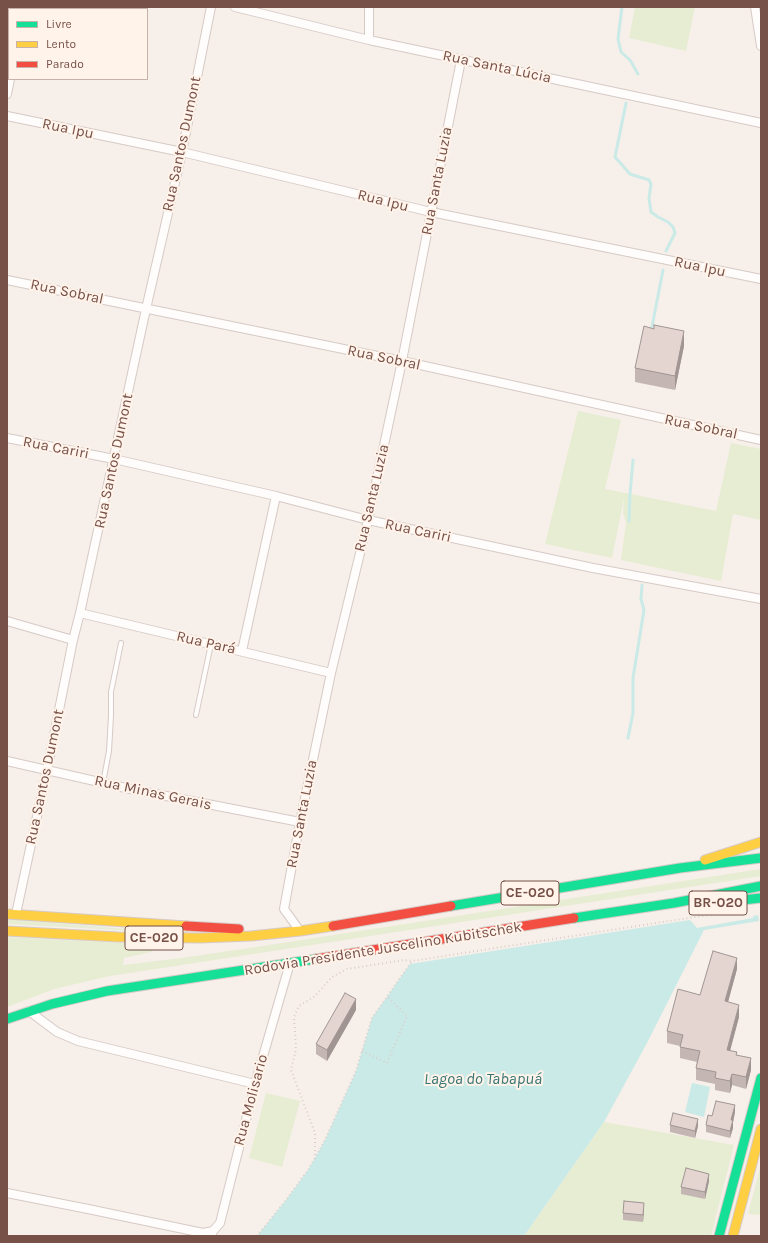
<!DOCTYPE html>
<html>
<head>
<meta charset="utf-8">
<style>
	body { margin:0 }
	#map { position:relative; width:768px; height:1243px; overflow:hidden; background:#f7efe9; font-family:Karla,sans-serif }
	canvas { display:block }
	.frame { position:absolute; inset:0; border:8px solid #775047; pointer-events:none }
	.legend { position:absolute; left:8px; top:8px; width:140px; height:72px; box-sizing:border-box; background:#fff3ea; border:1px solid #c9b2a9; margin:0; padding:5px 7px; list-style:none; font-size:12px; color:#775047 }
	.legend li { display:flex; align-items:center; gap:8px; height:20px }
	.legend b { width:20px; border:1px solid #c9b2a9 }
</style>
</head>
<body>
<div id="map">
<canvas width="768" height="1243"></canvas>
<div class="frame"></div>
<ul class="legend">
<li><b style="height:5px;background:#16e098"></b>Livre</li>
<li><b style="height:5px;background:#ffcf43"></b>Lento</li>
<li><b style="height:5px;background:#f24e42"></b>Parado</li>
</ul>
</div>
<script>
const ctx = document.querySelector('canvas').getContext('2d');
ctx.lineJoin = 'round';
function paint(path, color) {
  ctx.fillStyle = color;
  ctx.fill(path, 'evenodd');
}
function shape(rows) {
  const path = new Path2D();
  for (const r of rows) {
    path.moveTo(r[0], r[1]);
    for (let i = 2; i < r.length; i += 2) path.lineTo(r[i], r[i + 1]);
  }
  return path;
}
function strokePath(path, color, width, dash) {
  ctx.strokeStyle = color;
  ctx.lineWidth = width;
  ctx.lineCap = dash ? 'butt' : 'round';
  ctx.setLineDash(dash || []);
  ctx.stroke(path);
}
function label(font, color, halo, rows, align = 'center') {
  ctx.font = font + ' Karla,sans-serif';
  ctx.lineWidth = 4;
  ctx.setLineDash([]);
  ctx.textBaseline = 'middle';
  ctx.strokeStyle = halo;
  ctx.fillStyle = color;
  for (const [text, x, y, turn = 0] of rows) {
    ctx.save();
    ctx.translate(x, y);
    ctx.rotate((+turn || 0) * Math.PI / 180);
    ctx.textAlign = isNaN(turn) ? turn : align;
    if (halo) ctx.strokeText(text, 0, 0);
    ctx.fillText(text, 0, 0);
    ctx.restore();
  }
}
const green = shape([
	[635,7,695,7,686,51,629,38],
	[578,411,621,420,605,489,630,494,716,511,731,443,761,449,761,520,733,514,721,581,621,560,626,523,623,513,624,498,612,558,545,544],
	[761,869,761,876,110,976,54,989,7,1007,7,937,162,945,151,952,124,958,123,965,182,958,269,945],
	[7,919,174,933,7,924],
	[266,1093,300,1101,282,1167,249,1158],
	[604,1122,734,1145,711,1236,524,1236],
	[761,1164,761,1215,748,1214]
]);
const water = shape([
	[758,915,759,921,704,930,647,1043,604,1122,524,1236,257,1236,286,1200,308,1170,325,1140,356,1071,372,1018,410,964,690,920,697,928,753,918,753,916],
	[692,1083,710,1087,704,1117,685,1112]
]);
const stream = shape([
	[622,7,618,39,621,52,630,60,638,74],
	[626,103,615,157,630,174,649,180,651,184,649,198,651,212,658,217,668,222,673,227,675,233,666,251],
	[651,332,663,270],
	[629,521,630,494,633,460],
	[628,738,633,713,633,678,644,610,641,599,642,585]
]);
const path = shape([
	[362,1051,387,1063,407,1016,388,997],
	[315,1159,315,1133,291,1070,296,1049,294,1017,299,1006,315,996,332,977,347,969,404,960,412,961,727,912],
	[257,1236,286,1200,308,1170,325,1140,356,1071,372,1018,412,961]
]);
const lane = shape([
	[196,715,211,644],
	[103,783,109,751,111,716,111,692,121,643]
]);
const street = shape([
	[235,7,369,40,761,123],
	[369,7,369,40],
	[755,7,761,46],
	[26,9,26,7],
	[7,94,10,79],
	[7,116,182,152,431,212,761,279],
	[7,280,402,361,761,440],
	[7,438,114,459,276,496,368,520,593,568,761,599],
	[80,613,331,673],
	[7,621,73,640],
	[242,651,276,496],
	[7,761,130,789,300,822],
	[16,914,47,770,73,640,80,613,146,309,182,152,211,7],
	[300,931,284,909,300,822,331,673,368,520,402,361,461,60],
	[29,1011,57,1032,78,1041,255,1084],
	[7,1193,88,1209,203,1233,213,1231],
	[211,1236,213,1231,220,1223,255,1084,290,963]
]);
const fast = shape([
	[733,901,761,898],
	[451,906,680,868,761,858],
	[574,918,674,903,761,886],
	[7,1019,52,1004,107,991,316,959],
	[719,1236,761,1078]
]);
const slow = shape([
	[705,860,761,842],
	[7,914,186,926],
	[7,931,118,937,200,938,251,936,300,931,333,926],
	[733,1236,761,1129]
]);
const jam = shape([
	[186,926,239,929],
	[333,926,451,906],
	[316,959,574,918]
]);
const wall = shape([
	[654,329,684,346,675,390,635,382,635,368],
	[737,969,728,1002,739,1017,730,1051,737,1055,751,1070,746,1089,732,1085,730,1093,715,1090,715,1084,696,1080,696,1068,697,1062,680,1058,680,1046,667,1043,667,1031,700,995],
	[356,1010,327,1061,316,1054,316,1044],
	[735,1112,733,1122,733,1128,730,1138,706,1132,706,1125,712,1116],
	[670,1125,698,1126,695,1138,670,1132],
	[709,1181,705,1199,681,1194,681,1187],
	[644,1210,643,1222,623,1220,623,1213]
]);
const shadedWall = shape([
	[684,331,684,346,675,390,675,376],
	[737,958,737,969,725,1013,725,1001],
	[356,999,356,1010,327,1061,327,1050],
	[739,1005,739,1017,727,1062,727,1050],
	[751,1058,751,1070,746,1089,746,1077],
	[732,1074,732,1085,730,1093,730,1081],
	[735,1105,735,1112,733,1122,733,1128,730,1138,731,1120],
	[698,1119,698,1126,695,1138,695,1131],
	[709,1174,709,1181,705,1199,705,1192],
	[644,1203,644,1210,643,1222,643,1215]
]);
const building = shape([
	[654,325,684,331,675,376,635,368,644,326,654,329,654,325],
	[713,951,737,958,725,1001,739,1005,727,1050,737,1052,736,1055,751,1058,746,1077,732,1074,730,1081,715,1078,716,1072,696,1068,700,1051,680,1047,683,1035,667,1031,678,989,700,995,713,951],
	[345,993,356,999,327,1050,316,1044,345,993],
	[716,1101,735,1105,731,1120,733,1120,730,1131,706,1125,708,1115,712,1116,716,1101],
	[673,1113,698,1119,695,1131,670,1125,673,1113],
	[686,1168,709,1174,705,1192,681,1187,686,1168],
	[624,1201,644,1203,643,1215,623,1213,624,1201]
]);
const shields = [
	[530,893,58],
	[718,903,58],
	[154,938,58]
];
const shieldNames = [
	["CE-020",530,893],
	["BR-020",718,903],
	["CE-020",154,938]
];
const streetNames = [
	["Rua Santa Lúcia",497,67,12],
	["Rua Ipu",68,129,12],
	["Rua Santos Dumont",182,144,-78],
	["Rua Santa Luzia",437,181,-79],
	["Rua Ipu",383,201,14],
	["Rua Ipu",700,267,12],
	["Rua Sobral",67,292,12],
	["Rua Sobral",384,358,12],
	["Rua Sobral",701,427,12],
	["Rua Cariri",56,448,11],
	["Rua Santos Dumont",114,461,-78],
	["Rua Santa Luzia",372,498,-77],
	["Rua Cariri",418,531,12],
	["Rua Pará",206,643,13],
	["Rua Santos Dumont",45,777,-78],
	["Rua Minas Gerais",153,793,12],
	["Rua Santa Luzia",302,814,-79],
	["Rodovia Presidente Juscelino Kubitschek",383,949,-9],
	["Rua Molisario",251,1100,-75]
];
const waterNames = [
	["Lagoa do Tabapuá",483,1079]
];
paint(green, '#e7edd2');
paint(water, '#caeae7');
strokePath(stream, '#caeae7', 3);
strokePath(lane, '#d6cac6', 6);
strokePath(street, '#d6cac6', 10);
strokePath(fast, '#d6cac6', 11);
strokePath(slow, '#d6cac6', 11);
strokePath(jam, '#d6cac6', 11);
strokePath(path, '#dacfcb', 2, [1, 3]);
strokePath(lane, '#fefdfc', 4);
strokePath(street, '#fefdfc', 8);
strokePath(fast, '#16e098', 9);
strokePath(slow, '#ffcf43', 9);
strokePath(jam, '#f24e42', 9);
paint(wall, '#c4b7b3');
paint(shadedWall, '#a09592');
paint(building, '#e4d5d0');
strokePath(building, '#a09592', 1);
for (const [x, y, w] of shields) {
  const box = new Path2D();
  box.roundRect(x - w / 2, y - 12, w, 24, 3);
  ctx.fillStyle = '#fff3ea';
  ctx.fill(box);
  strokePath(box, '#775047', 1);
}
label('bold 14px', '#775047', null, shieldNames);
label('15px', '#775047', '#fff3ea', streetNames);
label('italic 16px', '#387674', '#fff3ea', waterNames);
</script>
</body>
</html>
